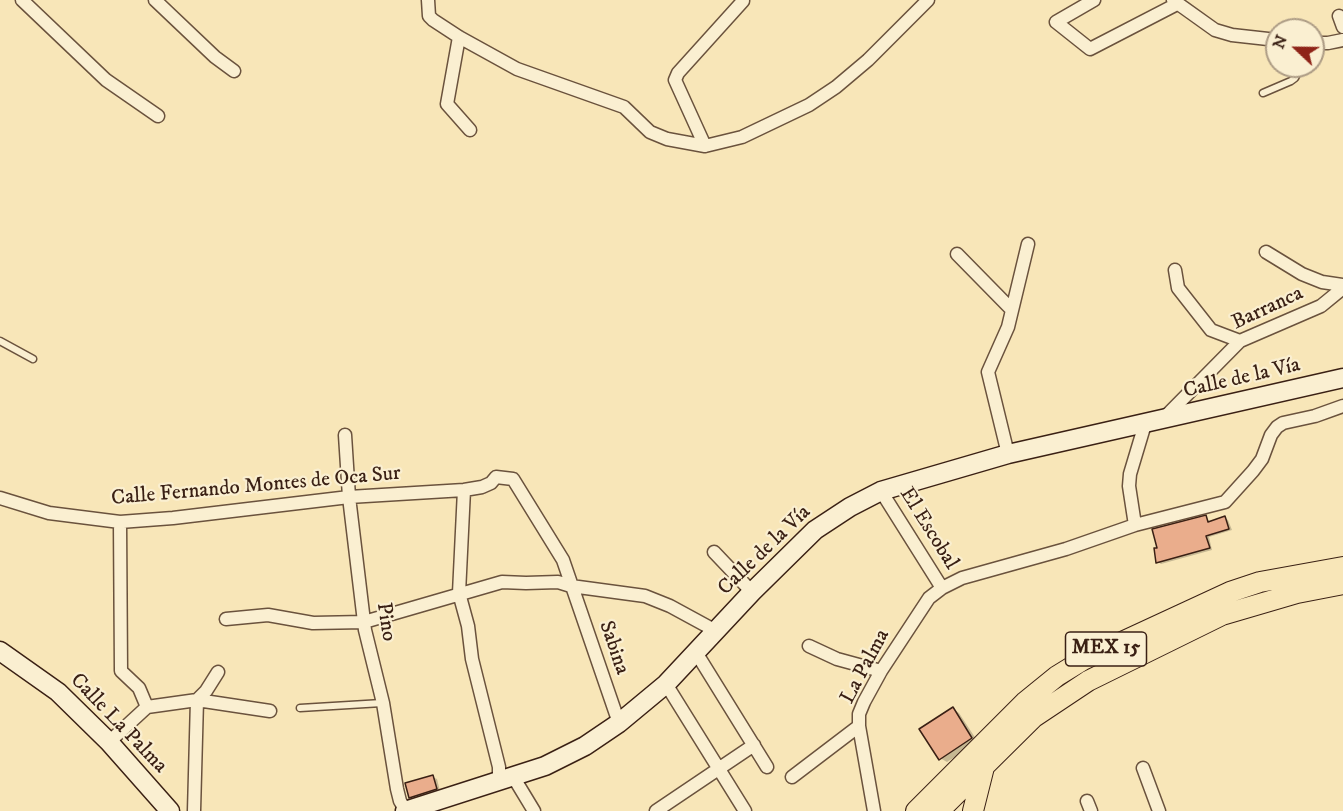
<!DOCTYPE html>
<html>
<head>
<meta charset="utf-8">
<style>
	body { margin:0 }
	#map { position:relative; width:1343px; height:811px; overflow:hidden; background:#f8e6b8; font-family:"IM FELL DW Pica",serif }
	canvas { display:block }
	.north { position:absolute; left:1265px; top:18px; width:60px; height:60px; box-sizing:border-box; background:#faefd1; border:2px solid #ad9c85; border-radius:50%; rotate:292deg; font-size:16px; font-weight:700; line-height:24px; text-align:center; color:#3a2014 }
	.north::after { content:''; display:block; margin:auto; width:21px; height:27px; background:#8f2418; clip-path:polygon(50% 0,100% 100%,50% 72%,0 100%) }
</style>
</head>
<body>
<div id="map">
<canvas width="1343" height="811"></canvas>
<div class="north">N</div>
</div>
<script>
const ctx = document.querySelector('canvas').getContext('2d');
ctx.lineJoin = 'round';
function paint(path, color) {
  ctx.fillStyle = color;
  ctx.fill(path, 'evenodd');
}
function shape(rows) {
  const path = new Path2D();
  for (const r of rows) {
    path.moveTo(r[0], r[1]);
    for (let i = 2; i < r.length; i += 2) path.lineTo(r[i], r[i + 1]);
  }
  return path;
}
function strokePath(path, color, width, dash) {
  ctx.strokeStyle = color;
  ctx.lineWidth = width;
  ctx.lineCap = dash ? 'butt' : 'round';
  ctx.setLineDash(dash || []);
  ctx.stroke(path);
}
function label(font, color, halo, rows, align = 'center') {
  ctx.font = font + ' "IM FELL DW Pica",serif';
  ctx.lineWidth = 4.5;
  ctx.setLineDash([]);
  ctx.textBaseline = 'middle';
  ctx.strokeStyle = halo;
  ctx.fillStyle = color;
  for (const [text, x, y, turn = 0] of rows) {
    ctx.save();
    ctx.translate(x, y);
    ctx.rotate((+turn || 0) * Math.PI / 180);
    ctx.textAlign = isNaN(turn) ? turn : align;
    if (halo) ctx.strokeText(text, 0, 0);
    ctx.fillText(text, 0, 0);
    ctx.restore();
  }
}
const shadow = shape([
	[1206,517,1210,522,1225,518,1228,520,1232,530,1209,537,1212,550,1161,564,1158,562],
	[953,709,959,713,978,742,947,762,940,758],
	[432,777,437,779,440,791,415,799,411,797]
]);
const building = shape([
	[1206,515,1208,522,1225,516,1229,529,1206,536,1210,548,1156,563,1154,548,1157,548,1152,529,1206,515],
	[953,707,972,738,939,760,919,729,953,707],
	[433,775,437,789,409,798,405,783,433,775]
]);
const lane = shape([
	[1263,93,1291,81,1295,78,1301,66],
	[0,341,33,359],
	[300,708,382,703]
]);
const street = shape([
	[22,0,106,80,158,116],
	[155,0,215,57,234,71],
	[428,0,429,16,433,20,459,37,517,69,624,107,650,132,667,139,705,146,742,137,809,105,836,87,868,60,928,0],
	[1094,0,1056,22,1090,49,1177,4],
	[1173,0,1215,30,1232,35,1277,40],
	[1339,16,1343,27],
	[459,37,447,104,470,130],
	[1313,43,1328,43,1343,40],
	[705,146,675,80,678,73,743,1],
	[1266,252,1302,274,1322,282,1343,285],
	[957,254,1012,310],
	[1175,270,1178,288,1211,330,1240,341],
	[1165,417,1240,341,1321,306,1343,288],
	[345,435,349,497,365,630,383,703,397,789,400,801,406,811],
	[1008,454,988,372,1008,327,1028,244],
	[464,490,459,593,468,626,472,659,499,767,499,781],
	[881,491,942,588],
	[0,498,49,513,120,522,173,518,349,497,464,490,482,487,491,483,496,477,513,479,563,560,619,723],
	[120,522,121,671,139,688,147,707],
	[1135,525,1129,486,1130,474,1145,424],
	[714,552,752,592],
	[226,619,268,615,313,623,364,622,502,582,526,583,558,582,571,586,645,596,670,606,716,631],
	[809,646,837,659,881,671],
	[697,654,767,767],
	[666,684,745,811],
	[109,742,147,707,197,700,270,711],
	[1143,768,1159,811],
	[792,777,859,726],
	[514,778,534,811],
	[1087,801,1091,811],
	[194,811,197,700,206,691,218,672],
	[656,811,754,745],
	[874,811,859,726,859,714,864,702,881,671,929,598,942,588,962,578,1066,549,1135,525,1225,502,1253,471,1262,459,1271,435,1277,427,1283,423,1315,416,1343,406]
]);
const secondary = shape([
	[0,651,58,692,109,742,170,811],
	[405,811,545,766,585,746,619,723,666,684,752,592,815,530,850,507,881,491,1008,454,1343,378]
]);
const primary = shape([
	[916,811,1025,702,1057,676,1083,660,1230,592,1260,582,1343,567],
	[939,811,1034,717,1088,681,1222,615,1297,593,1343,584],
	[973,811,984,767]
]);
const shields = [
	[1106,649,81]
];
const shieldNames = [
	["MEX 15",1106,649]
];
const streetNames = [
	["Barranca",1268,309,-25],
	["Calle de la Vía",1242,379,-13],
	["Calle Fernando Montes de Oca Sur",256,487,-5],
	["El Escobal",928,529,58],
	["Calle de la Vía",765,551,-44],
	["Pino",385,622,81],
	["Sabina",613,648,71],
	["La Palma",866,667,-62],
	["Calle La Palma",118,724,46]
];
paint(shadow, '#0003');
paint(building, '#eaad8c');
strokePath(building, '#3a2014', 1.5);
strokePath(lane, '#6a523d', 9);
strokePath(street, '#6a523d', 15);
strokePath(secondary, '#3a2014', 21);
strokePath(primary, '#3a2014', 22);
strokePath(lane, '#faefd1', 6);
strokePath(street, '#faefd1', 12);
strokePath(secondary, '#faefd1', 18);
strokePath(primary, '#f8e6b8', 20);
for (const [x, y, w] of shields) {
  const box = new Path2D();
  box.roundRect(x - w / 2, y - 17, w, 34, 4.5);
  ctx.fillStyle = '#faefd1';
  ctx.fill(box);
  strokePath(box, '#3a2014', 1.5);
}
label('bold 20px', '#3a2014', null, shieldNames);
label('21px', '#3a2014', '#faefd1', streetNames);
</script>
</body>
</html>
